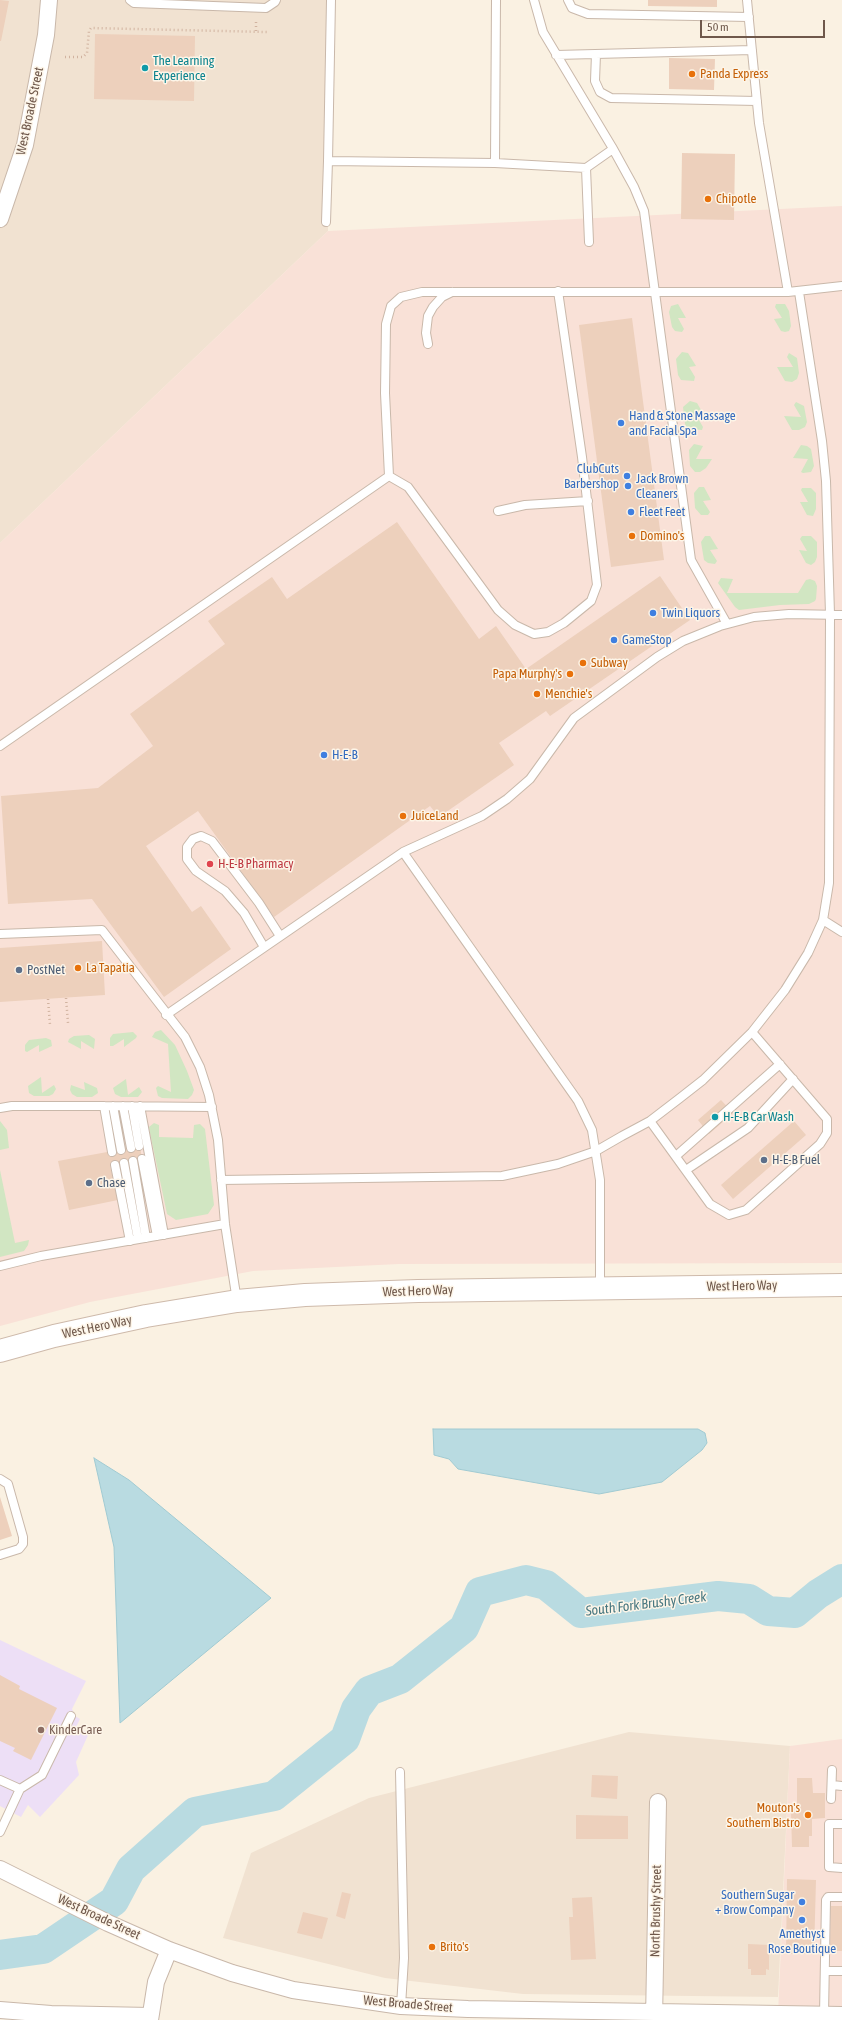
<!DOCTYPE html>
<html>
<head>
<meta charset="utf-8">
<style>
	body { margin:0 }
	#map { position:relative; width:842px; height:2020px; overflow:hidden; background:#faf1e2; font-family:"Asap Condensed",sans-serif }
	canvas { display:block }
	.scale { position:absolute; left:700px; top:20px; width:125px; height:18px; box-sizing:border-box; border:2px solid #6f584b; border-top:0; padding-left:5px; font-size:12px; line-height:14px; white-space:nowrap; color:#6f584b; -webkit-text-stroke:3px #fdf5e8; paint-order:stroke }
</style>
</head>
<body>
<div id="map">
<canvas width="842" height="2020"></canvas>
<div class="scale">50 m</div>
</div>
<script>
const ctx = document.querySelector('canvas').getContext('2d');
ctx.lineJoin = 'round';
function paint(path, color) {
  ctx.fillStyle = color;
  ctx.fill(path, 'evenodd');
}
function shape(rows) {
  const path = new Path2D();
  for (const r of rows) {
    path.moveTo(r[0], r[1]);
    for (let i = 2; i < r.length; i += 2) path.lineTo(r[i], r[i + 1]);
  }
  return path;
}
function strokePath(path, color, width, dash) {
  ctx.strokeStyle = color;
  ctx.lineWidth = width;
  ctx.lineCap = dash ? 'butt' : 'round';
  ctx.setLineDash(dash || []);
  ctx.stroke(path);
}
function label(font, color, halo, rows, align = 'center') {
  ctx.font = font + ' "Asap Condensed",sans-serif';
  ctx.lineWidth = 3;
  ctx.setLineDash([]);
  ctx.textBaseline = 'middle';
  ctx.strokeStyle = halo;
  ctx.fillStyle = color;
  for (const [text, x, y, turn = 0] of rows) {
    ctx.save();
    ctx.translate(x, y);
    ctx.rotate((+turn || 0) * Math.PI / 180);
    ctx.textAlign = isNaN(turn) ? turn : align;
    if (halo) ctx.strokeText(text, 0, 0);
    ctx.fillText(text, 0, 0);
    ctx.restore();
  }
}
const residential = shape([
	[0,0,327,0,328,231,0,543],
	[629,1732,790,1746,778,1997,523,1994,385,1978,223,1938,251,1853,369,1798]
]);
const commercial = shape([
	[842,206,842,1263,399,1264,253,1271,90,1302,0,1326,0,543,328,231],
	[842,1739,842,2015,778,2014,790,1746]
]);
const education = shape([
	[0,1640,86,1681,72,1709,75,1716,80,1719,76,1727,89,1733,76,1762,79,1775,40,1817,28,1805,21,1817,0,1806]
]);
const green = shape([
	[678,304,686,318,678,318,684,329,682,332,675,331,672,327,669,312,671,306],
	[776,304,785,304,789,311,791,326,789,331,785,332,781,331,774,319,782,318,775,307],
	[682,352,688,353,696,366,689,367,695,377,694,381,681,380,678,375,676,359],
	[789,353,797,358,799,373,797,379,792,382,785,381,777,367,793,367,787,357],
	[690,401,697,403,704,415,696,415,703,427,702,430,691,429,687,428,685,424,683,407],
	[796,402,804,406,807,422,805,427,799,430,792,430,784,416,801,417,794,405],
	[694,444,703,446,696,459,712,459,706,468,700,472,695,472,690,466,689,450],
	[801,445,807,446,811,449,814,466,811,472,803,473,801,472,808,459,793,458],
	[699,487,704,487,711,500,703,501,710,512,708,515,701,515,695,508,694,493],
	[802,488,811,488,816,493,816,509,813,516,807,515,800,502,808,502,801,490],
	[705,536,710,536,718,549,710,550,717,561,715,564,708,563,704,560,701,542],
	[802,536,811,536,817,542,817,557,815,562,811,565,806,563,799,550,807,551,800,539],
	[721,578,733,579,727,593,798,593,806,580,810,579,815,581,817,586,816,599,815,601,809,604,780,605,739,610,735,607,718,583],
	[161,1030,175,1045,187,1071,194,1090,192,1095,188,1099,162,1098,158,1096,156,1088,158,1086,171,1092,168,1044,152,1037,155,1032],
	[133,1032,137,1036,136,1038,124,1047,124,1039,113,1046,110,1046,110,1038,113,1034],
	[89,1035,95,1039,94,1049,81,1041,81,1049,68,1042,69,1039,74,1036],
	[46,1038,51,1040,52,1046,39,1052,39,1045,27,1052,25,1051,25,1045,29,1040],
	[41,1077,42,1093,54,1085,56,1089,53,1094,49,1096,34,1096,29,1093,28,1086],
	[126,1079,128,1095,139,1087,142,1092,138,1097,121,1097,115,1094,113,1088],
	[84,1082,97,1088,98,1093,92,1097,77,1097,72,1094,70,1090,71,1085,85,1090],
	[0,1121,7,1130,9,1148,0,1150],
	[154,1123,159,1125,159,1137,193,1138,194,1125,200,1124,205,1129,214,1205,208,1214,176,1220,167,1214,150,1133,149,1127],
	[0,1170,15,1243,29,1240,28,1245,24,1251,0,1257]
]);
const water = shape([
	[433,1429,698,1429,705,1433,707,1443,702,1450,662,1482,599,1494,458,1469,449,1459,434,1455,433,1429],
	[94,1458,129,1480,271,1598,120,1723,114,1547,94,1458]
]);
const river = shape([
	[0,1955,43,1949,114,1901,131,1869,195,1812,274,1796,345,1739,356,1709,369,1691,400,1679,464,1628,480,1592,526,1580,546,1585,581,1613,718,1596,749,1599,768,1611,795,1613,818,1594,842,1579]
]);
const building = shape([
	[0,0,9,1,1,41,0,41],
	[648,0,717,0,717,7,648,6],
	[95,34,195,36,194,101,94,99],
	[669,58,715,59,714,90,669,89],
	[682,153,735,154,734,220,681,219],
	[632,318,664,560,611,567,579,325],
	[397,522,479,639,496,626,526,669,660,576,690,620,550,716,546,711,499,743,514,765,439,817,430,806,274,917,198,811,146,846,192,912,201,906,231,949,164,997,92,899,8,904,1,796,98,788,153,746,130,714,225,644,208,621,272,577,287,599],
	[102,941,105,995,0,1002,0,948],
	[721,1100,733,1113,709,1134,698,1120],
	[794,1121,806,1135,733,1199,721,1185],
	[140,1146,142,1159,110,1166,118,1200,69,1210,58,1161],
	[0,1497,12,1536,0,1540],
	[0,1675,20,1686,19,1689,57,1708,31,1760,13,1751,15,1748,0,1741],
	[592,1775,618,1776,617,1799,591,1797],
	[797,1778,812,1778,813,1793,825,1793,825,1818,812,1819,812,1836,809,1836,809,1847,792,1847,791,1812,797,1811],
	[576,1815,628,1816,628,1839,576,1839],
	[787,1879,816,1880,814,1954,786,1954],
	[342,1892,351,1894,345,1919,336,1916],
	[592,1897,596,1959,571,1960,569,1917,573,1917,572,1898],
	[831,1906,842,1906,842,1951,830,1951],
	[303,1912,328,1918,322,1939,297,1933],
	[748,1944,769,1945,769,1970,766,1969,766,1975,751,1975,751,1969,748,1969]
]);
const path = shape([
	[256,31,256,20],
	[65,57,83,57,87,53,89,31,91,28,267,32],
	[66,998,68,1023],
	[48,999,50,1025]
]);
const lane = shape([
	[130,0,134,3,266,8,275,2,276,0],
	[331,0,328,161,495,163,586,168,613,149],
	[534,0,543,32,612,147,634,187,644,211,691,560,727,624],
	[568,0,572,8,588,14,749,17],
	[747,0,759,123,788,292],
	[596,54,595,81,600,92,611,98,757,101],
	[556,55,752,50],
	[495,163,496,0],
	[586,168,589,242],
	[326,222,328,161],
	[428,344,426,333,428,316,433,307,442,297,452,292],
	[389,476,408,487,498,610,515,625,534,634,548,632,564,623,591,601,597,585,582,457,558,291],
	[498,511,525,505,588,501],
	[0,746,389,476,385,393,386,324,391,306,401,297,422,292,788,292,842,286],
	[403,852,578,1101,592,1130,600,1180,600,1287],
	[823,920,842,932],
	[0,934,102,930,185,1037,200,1067,209,1095,218,1140,225,1224,237,1301],
	[264,947,244,913,225,891,196,871,187,859,187,847,193,839,201,836,212,841,259,903,280,936],
	[166,1015,403,852,482,816,507,799,530,779,574,718,657,657,683,641,720,626,754,617,789,614,842,615],
	[104,1106,112,1152],
	[113,1106,121,1150],
	[123,1106,131,1148],
	[132,1106,139,1146],
	[140,1106,164,1235],
	[0,1108,12,1106,104,1106,212,1107],
	[650,1121,710,1204,729,1215,746,1210,820,1144,827,1133,827,1119,752,1032],
	[676,1156,780,1064],
	[142,1159,157,1236],
	[133,1161,146,1238],
	[124,1163,138,1239],
	[115,1165,130,1241],
	[686,1170,748,1128,793,1079],
	[221,1180,502,1176,558,1164,596,1151,622,1136,650,1121,680,1098,703,1080,752,1032,785,990,808,953,823,920,829,883,830,614,826,481,822,441,799,292],
	[0,1266,41,1256,225,1224],
	[0,1479,8,1484,23,1537,23,1544,19,1549,0,1555],
	[400,1772,404,1958,401,2006],
	[0,1780,20,1789],
	[832,1785,842,1786],
	[831,1799,832,1770],
	[842,1824,829,1824,829,1867,842,1868],
	[0,1832,20,1789,42,1775,71,1716],
	[825,1971,842,1971],
	[824,2015,826,1900,828,1897,842,1897]
]);
const street = shape([
	[0,219,25,145,46,35,49,0],
	[0,1869,108,1923,169,1950,232,1973,293,1990,401,2006,468,2009,842,2015],
	[0,2010,51,2014,150,2016],
	[150,2020,156,1982,169,1950],
	[654,2020,658,1802]
]);
const secondary = shape([
	[0,1351,54,1336,146,1316,237,1301,305,1295,418,1291,842,1285]
]);
const markers = [
	[145,68,4,"#0f9aa8"],
	[692,74,4,"#e8710a"],
	[708,199,4,"#e8710a"],
	[621,423,4,"#3f7fe0"],
	[627,476,4,"#3f7fe0"],
	[628,486,4,"#3f7fe0"],
	[631,512,4,"#3f7fe0"],
	[632,536,4,"#e8710a"],
	[653,613,4,"#3f7fe0"],
	[614,640,4,"#3f7fe0"],
	[583,663,4,"#e8710a"],
	[570,674,4,"#e8710a"],
	[537,694,4,"#e8710a"],
	[324,755,4,"#3f7fe0"],
	[403,816,4,"#e8710a"],
	[210,864,4,"#e0444e"],
	[78,968,4,"#e8710a"],
	[19,970,4,"#5c6f8a"],
	[715,1117,4,"#0f9aa8"],
	[764,1160,4,"#5c6f8a"],
	[89,1183,4,"#5c6f8a"],
	[41,1730,4,"#8d6e63"],
	[808,1815,4,"#e8710a"],
	[802,1902,4,"#3f7fe0"],
	[802,1920,4,"#3f7fe0"],
	[432,1947,4,"#e8710a"]
];
const cultureNames = [
	["The Learning",153,61],
	["Experience",153,76],
	["H-E-B Car Wash",723,1117]
];
const foodNames = [
	["Panda Express",700,74],
	["Chipotle",716,199],
	["Domino's",640,536],
	["Subway",591,663],
	["Papa Murphy's",562,674,"right"],
	["Menchie's",545,694],
	["JuiceLand",411,816],
	["La Tapatia",86,968],
	["Mouton's",800,1808,"right"],
	["Southern Bistro",800,1823,"right"],
	["Brito's",440,1947]
];
const streetNames = [
	["West Broade Street",30,111,-78],
	["West Hero Way",742,1286,-1],
	["West Hero Way",418,1291,-2],
	["West Hero Way",97,1327,-12],
	["North Brushy Street",656,1911,-89],
	["West Broade Street",99,1917,25],
	["West Broade Street",408,2004,5]
];
const shopNames = [
	["Hand & Stone Massage",629,416],
	["and Facial Spa",629,431],
	["ClubCuts",619,469,"right"],
	["Barbershop",619,484,"right"],
	["Jack Brown",636,479],
	["Cleaners",636,494],
	["Fleet Feet",639,512],
	["Twin Liquors",661,613],
	["GameStop",622,640],
	["H-E-B",332,755],
	["Southern Sugar",794,1895,"right"],
	["+ Brow Company",794,1910,"right"],
	["Amethyst",802,1934,"center"],
	["Rose Boutique",802,1949,"center"]
];
const healthNames = [
	["H-E-B Pharmacy",218,864]
];
const serviceNames = [
	["PostNet",27,970],
	["H-E-B Fuel",772,1160],
	["Chase",97,1183]
];
const educationNames = [
	["KinderCare",49,1730]
];
const waterNames = [
	["South Fork Brushy Creek",646,1604,-7]
];
paint(residential, '#f1e2d1');
paint(commercial, '#f9e1d7');
paint(education, '#eddff6');
paint(green, '#d1e6c2');
paint(water, '#b9dbe1');
strokePath(water, '#a0cad2', 1);
strokePath(river, '#b9dbe1', 30);
paint(building, '#edd0bc');
strokePath(lane, '#c9b8aa', 10);
strokePath(street, '#c9b8aa', 18);
strokePath(secondary, '#cebaab', 24);
strokePath(path, '#d1b3a0', 2.5, [1, 3]);
strokePath(lane, '#fff', 8);
strokePath(street, '#fff', 16);
strokePath(secondary, '#fff', 22);
for (const [x, y, r, color] of markers) {
  const dot = new Path2D();
  dot.arc(x, y, r, 0, 2 * Math.PI);
  ctx.fillStyle = color;
  ctx.fill(dot);
  strokePath(dot, '#fdf5e8', 1.5);
}
label('13px', '#0d838f', '#fdf5e8', cultureNames, 'left');
label('13px', '#c56008', '#fdf5e8', foodNames, 'left');
label('13px', '#6f584b', '#fdf5e8', streetNames);
label('13px', '#366cbe', '#fdf5e8', shopNames, 'left');
label('13px', '#be3a42', '#fdf5e8', healthNames, 'left');
label('13px', '#4e5e75', '#fdf5e8', serviceNames, 'left');
label('13px', '#785e54', '#fdf5e8', educationNames, 'left');
label('italic 14px', '#477780', '#fdf5e8', waterNames);
</script>
</body>
</html>
